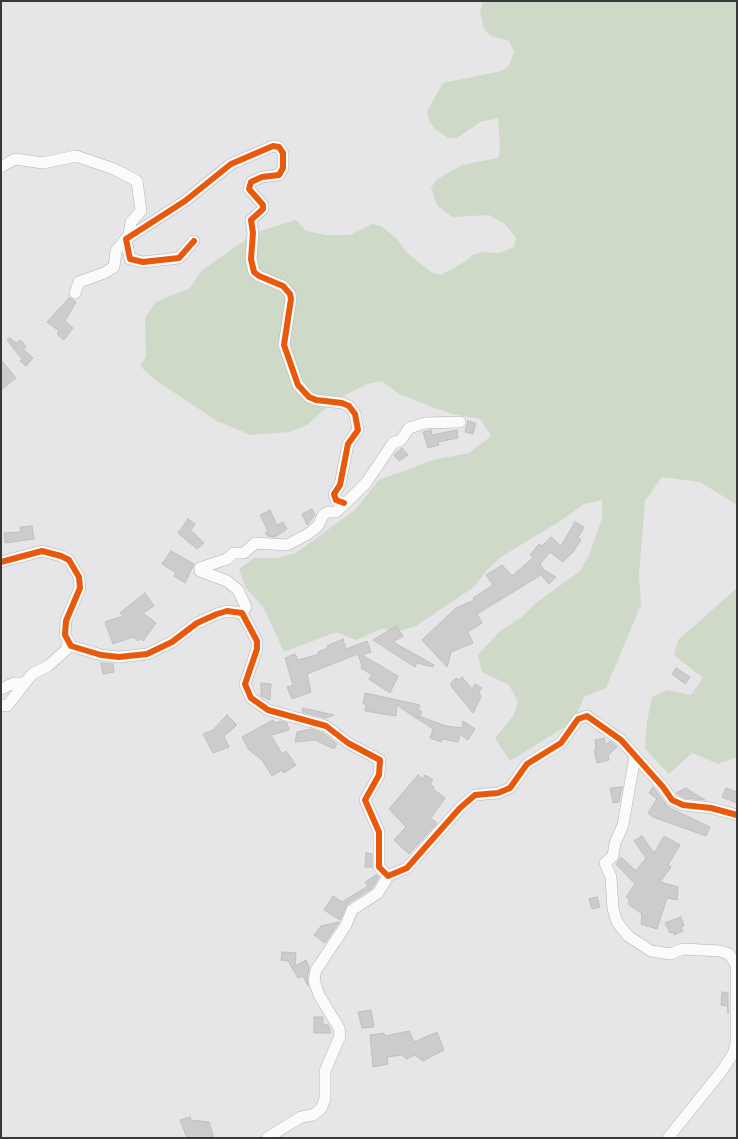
<!DOCTYPE html>
<html>
<head>
<meta charset="utf-8">
<style>
	body { margin:0 }
	#map { position:relative; width:738px; height:1139px; overflow:hidden; background:#e6e5e7; font-family:Poppins,sans-serif }
	canvas { display:block }
	.frame { position:absolute; inset:0; border:2px solid #393839; pointer-events:none }
</style>
</head>
<body>
<div id="map">
<canvas width="738" height="1139"></canvas>
<div class="frame"></div>
</div>
<script>
const ctx = document.querySelector('canvas').getContext('2d');
ctx.lineJoin = 'round';
function paint(path, color) {
  ctx.fillStyle = color;
  ctx.fill(path, 'evenodd');
}
function shape(rows) {
  const path = new Path2D();
  for (const r of rows) {
    path.moveTo(r[0], r[1]);
    for (let i = 2; i < r.length; i += 2) path.lineTo(r[i], r[i + 1]);
  }
  return path;
}
function strokePath(path, color, width, dash) {
  ctx.strokeStyle = color;
  ctx.lineWidth = width;
  ctx.lineCap = dash ? 'butt' : 'round';
  ctx.setLineDash(dash || []);
  ctx.stroke(path);
}
const green = shape([
	[483,1,737,1,737,505,700,482,662,477,645,501,639,575,641,605,606,688,584,697,574,721,510,761,495,738,513,716,518,702,509,685,482,672,478,655,499,632,523,616,536,603,580,571,589,555,602,519,602,500,584,504,565,518,501,557,488,569,474,587,416,626,399,631,381,629,356,640,336,632,284,652,264,608,246,588,239,569,254,558,276,558,296,553,355,510,379,480,433,460,469,453,491,436,480,419,452,414,432,407,399,394,382,381,367,384,334,401,307,425,290,432,251,435,217,421,154,379,140,366,146,357,145,318,156,302,190,288,201,271,257,232,296,220,306,231,326,235,350,235,372,224,381,226,397,239,407,253,431,272,441,275,466,261,473,255,482,252,500,253,514,247,516,238,505,224,489,215,452,217,437,205,431,188,436,180,462,165,498,158,500,149,498,118,480,122,457,138,448,138,434,128,429,121,427,111,443,83,497,72,507,68,511,61,514,52,509,41,491,36,484,29,480,11],
	[737,588,737,757,718,764,692,753,669,774,645,749,647,721,652,697,668,690,691,695,703,678,674,655,678,640]
]);
const building = shape([
	[69,298,76,302,65,321,73,328,64,340,57,334,59,331,47,322,69,298],
	[10,338,16,343,21,340,26,347,23,349,33,358,26,366,20,361,22,359,7,340,10,338],
	[1,360,16,378,1,390,1,360],
	[468,421,476,423,473,434,465,432,468,421],
	[431,430,432,435,457,430,458,438,438,442,439,445,428,448,423,432,431,430],
	[402,448,408,455,399,461,394,455,402,448],
	[312,509,315,515,307,525,302,514,312,509],
	[270,510,277,525,283,522,287,529,275,537,268,536,265,533,268,531,260,515,270,510],
	[188,519,195,524,191,530,204,543,197,549,178,533,188,519],
	[575,522,584,527,578,538,581,540,573,552,563,562,550,552,540,564,544,570,556,577,549,584,541,575,477,614,482,623,468,632,473,643,451,652,447,667,422,640,456,608,474,600,473,598,493,585,486,575,502,565,512,576,534,557,530,555,539,544,542,546,551,537,561,546,575,522],
	[32,526,34,539,5,543,4,533,21,532,20,527,32,526],
	[171,551,194,564,185,583,174,576,176,573,162,564,171,551],
	[145,593,154,606,143,613,156,623,143,641,140,638,138,641,133,637,113,644,105,622,123,616,120,613,145,593],
	[396,626,403,636,393,642,434,665,433,667,417,663,415,667,373,640,396,626],
	[343,639,346,649,367,641,371,652,362,655,398,676,390,693,369,679,372,675,361,668,362,666,358,654,307,674,311,692,292,699,287,687,293,685,285,658,295,654,298,660,319,654,318,652,328,648,327,646,343,639],
	[101,663,113,664,114,672,103,674,101,663],
	[676,668,690,677,685,684,672,674,676,668],
	[462,677,472,689,475,684,482,688,479,692,481,697,473,713,451,686,451,683,456,678,460,680,462,677],
	[261,683,271,684,270,700,261,696,261,683],
	[365,693,420,705,418,709,422,712,417,719,397,705,396,716,365,711,366,704,363,704,365,693],
	[303,708,334,715,326,718,302,712,303,708],
	[227,715,237,725,224,736,229,747,213,753,203,734,213,730,227,715],
	[419,716,446,726,462,728,463,721,475,729,468,740,460,734,458,742,442,739,441,742,430,738,433,729,418,719,419,716],
	[273,720,275,723,280,721,287,723,289,730,271,735,282,754,286,751,296,765,284,773,282,770,272,776,262,760,249,750,242,737,273,720],
	[310,729,323,733,337,744,334,749,315,740,295,742,297,732,310,729],
	[604,738,606,745,610,741,617,747,608,755,609,760,597,763,594,750,596,748,595,740,604,738],
	[418,775,423,779,425,775,433,780,430,784,434,787,433,789,445,798,431,818,437,823,409,854,394,840,406,827,389,809,418,775],
	[622,787,619,802,613,803,610,788,622,787],
	[653,787,668,807,710,827,706,836,653,817,648,813,657,799,649,793,653,787],
	[686,788,695,794,705,800,685,798,676,793,686,788],
	[726,788,737,792,737,803,722,797,726,788],
	[642,836,654,853,664,836,680,845,668,865,671,867,660,882,678,887,677,900,667,898,657,929,641,924,642,914,628,904,630,900,626,897,635,884,616,864,621,857,636,871,646,858,634,841,642,836],
	[366,853,372,854,372,867,365,867,366,853],
	[376,875,379,877,372,888,347,904,340,920,324,910,333,896,342,902,368,886,365,882,376,875],
	[597,897,600,907,592,909,589,899,597,897],
	[681,917,684,926,681,927,683,931,674,935,673,932,670,933,665,923,681,917],
	[339,922,325,943,314,935,321,926,339,922],
	[282,952,296,953,295,966,306,960,309,967,307,979,308,986,303,976,298,978,288,961,281,960,282,952],
	[722,992,728,993,728,1014,728,1006,721,1005,722,992],
	[371,1010,374,1027,362,1028,358,1012,371,1010],
	[314,1017,323,1017,323,1024,328,1025,331,1033,314,1033,314,1017],
	[409,1031,414,1042,437,1032,444,1050,423,1061,415,1055,406,1059,402,1055,387,1057,388,1064,373,1067,370,1035,384,1033,385,1036,409,1031],
	[190,1117,191,1120,209,1122,214,1138,187,1138,180,1120,190,1117]
]);
const minor = shape([
	[1,167,15,159,43,163,76,156,114,169,137,181,141,211,131,222,129,235,116,251,114,267,104,273,79,282,75,293],
	[194,241,179,258,143,262,130,259,126,239,185,201,231,164,273,146,279,147,283,153,283,168,279,175,262,177,251,182,249,189,263,205,263,209,251,220,253,233,251,259,254,272,259,276,283,286,290,294,291,299,284,345,298,385,309,397,316,400,342,403,349,406,355,414,358,430,348,444,340,485,334,494,336,500,344,503],
	[1,562,42,551,61,556,69,560,79,577,80,588,66,621,65,635,71,646,101,655,119,657,147,654,172,642,197,623,217,614,227,611,242,613,257,641,257,649,245,684,251,698,268,710,326,726,348,743,380,760,379,775,365,800,379,832,379,867,388,876,407,868,460,808,475,795,498,793,510,788,527,764,561,743,578,719,587,716,621,740,663,787,672,800,683,805,711,808,737,815],
	[242,613,246,607,238,590,227,581,200,571,200,568,227,559,234,553,244,553,255,543,287,545,308,534,318,526,323,515,328,512,336,512,353,496,366,483,393,443,401,440,409,428,425,423,460,422],
	[1,689,14,683,25,683],
	[1,705,7,706,32,674,48,666,66,650,68,643],
	[635,756,623,825,615,843,613,856,605,863,611,877,613,909,617,922,628,936,651,951,670,954,683,949,720,951,729,954,736,964,736,1044,733,1054,721,1072,668,1138],
	[267,1138,301,1117,313,1115,321,1109,325,1099,325,1071,340,1036,339,1028,319,995,314,980,316,970,346,925,352,910,378,893,388,876]
]);
const cycleway = shape([
	[194,241,179,258,143,262,130,259,126,239,185,201,231,164,273,146,279,147,283,153,283,168,279,175,262,177,251,182,249,189,263,205,263,209,251,220,253,233,251,259,254,272,259,276,283,286,290,294,291,299,284,345,298,385,309,397,316,400,342,403,349,406,355,414,358,430,348,444,340,485,334,494,336,500,344,503],
	[1,562,42,551,61,556,69,560,79,577,80,588,66,621,65,635,71,646,101,655,119,657,147,654,172,642,197,623,217,614,227,611,242,613,257,641,257,649,245,684,251,698,268,710,326,726,348,743,380,760,379,775,365,800,379,832,379,867,388,876,407,868,460,808,475,795,498,793,510,788,527,764,561,743,578,719,587,716,621,740,663,787,672,800,683,805,711,808,737,815]
]);
paint(green, '#cedac7');
paint(building, '#cdcccc');
strokePath(building, '#c0bebe', 1);
strokePath(minor, '#b2b1b2', 12);
strokePath(minor, '#fbfbfb', 11);
strokePath(cycleway, '#e8590c', 6);
</script>
</body>
</html>
